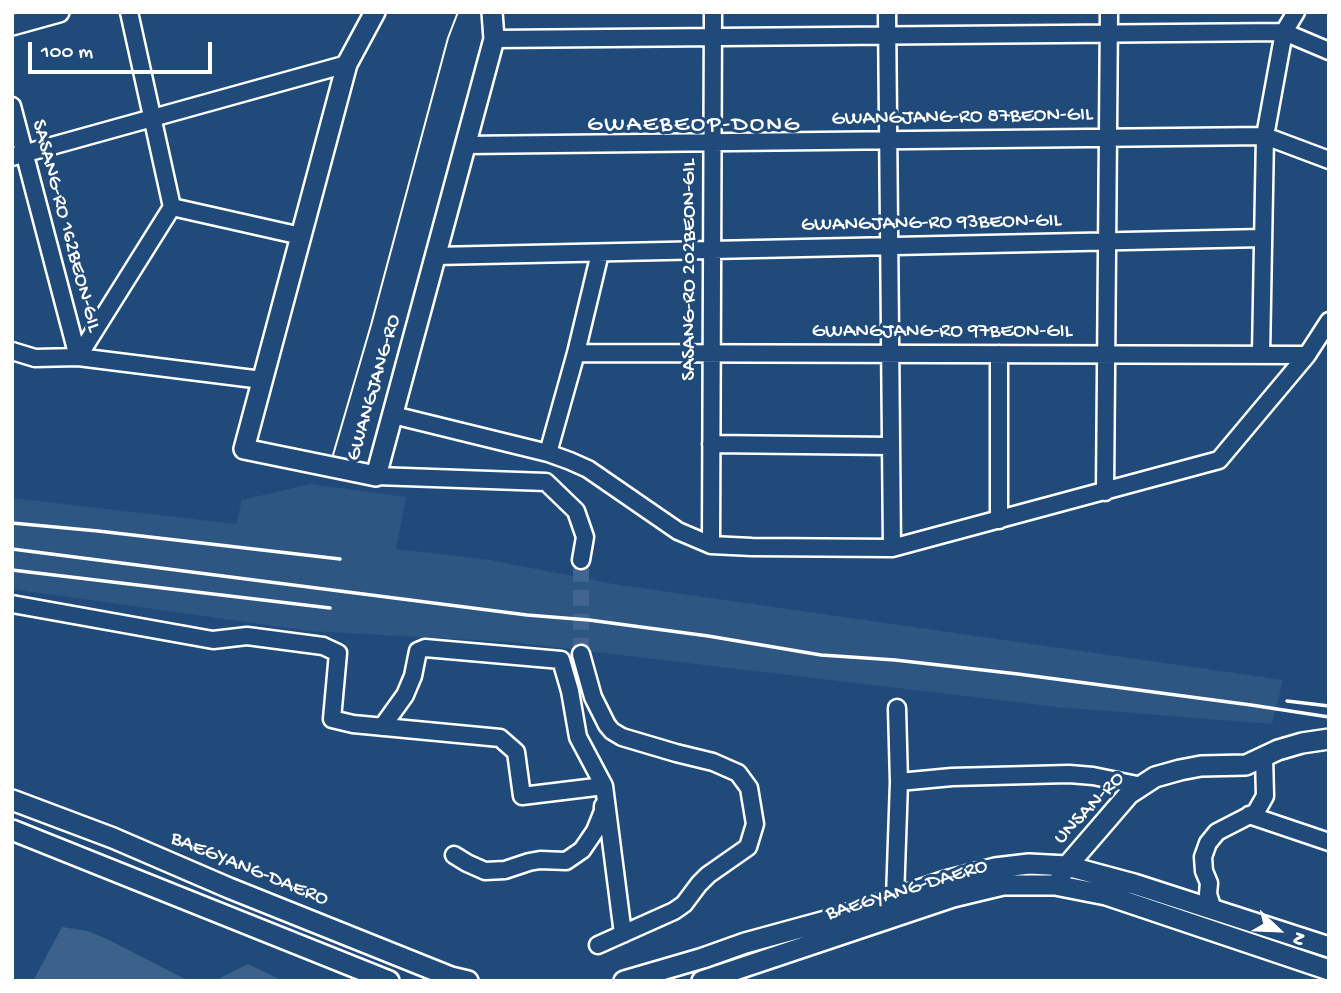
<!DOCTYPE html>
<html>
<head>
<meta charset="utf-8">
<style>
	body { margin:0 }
	#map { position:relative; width:1341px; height:993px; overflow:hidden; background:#1f4a7a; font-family:"Gochi Hand",sans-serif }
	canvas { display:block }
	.frame { position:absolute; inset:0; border:14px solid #fff; pointer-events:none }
	.north { position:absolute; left:1243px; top:895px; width:70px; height:70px; -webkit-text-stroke:5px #1f4a7a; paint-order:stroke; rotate:113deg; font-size:19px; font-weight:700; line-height:28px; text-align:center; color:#fff }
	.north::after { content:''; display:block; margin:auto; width:24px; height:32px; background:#fff; clip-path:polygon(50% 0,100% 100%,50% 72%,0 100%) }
	.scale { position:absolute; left:28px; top:42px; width:184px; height:32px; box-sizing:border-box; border:4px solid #fff; border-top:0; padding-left:9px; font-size:21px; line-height:24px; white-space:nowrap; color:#fff; -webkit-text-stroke:5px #1f4a7a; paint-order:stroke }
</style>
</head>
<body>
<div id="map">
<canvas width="1341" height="993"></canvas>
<div class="frame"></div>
<div class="north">N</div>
<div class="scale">100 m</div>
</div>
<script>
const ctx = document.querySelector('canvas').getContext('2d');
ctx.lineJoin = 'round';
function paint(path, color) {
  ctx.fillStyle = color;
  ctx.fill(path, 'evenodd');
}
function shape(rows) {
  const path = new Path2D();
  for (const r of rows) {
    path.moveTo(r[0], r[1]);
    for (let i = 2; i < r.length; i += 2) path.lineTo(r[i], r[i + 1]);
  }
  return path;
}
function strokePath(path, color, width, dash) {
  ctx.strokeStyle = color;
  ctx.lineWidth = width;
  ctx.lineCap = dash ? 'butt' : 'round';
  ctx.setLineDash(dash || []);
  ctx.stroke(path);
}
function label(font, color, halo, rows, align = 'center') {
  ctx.font = font + ' "Gochi Hand",sans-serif';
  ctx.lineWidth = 6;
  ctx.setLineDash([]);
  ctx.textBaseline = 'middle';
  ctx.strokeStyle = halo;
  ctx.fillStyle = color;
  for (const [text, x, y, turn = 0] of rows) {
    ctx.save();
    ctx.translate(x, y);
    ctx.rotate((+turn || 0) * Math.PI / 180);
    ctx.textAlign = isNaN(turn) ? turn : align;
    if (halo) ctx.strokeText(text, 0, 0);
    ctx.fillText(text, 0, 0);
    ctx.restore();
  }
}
const built = shape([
	[310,484,406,497,396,549,490,560,613,584,1283,680,1272,724,1057,707,511,642,310,631,12,589,12,498,236,524,242,500]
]);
const green = shape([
	[62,927,88,931,109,940,189,981,33,981],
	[248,964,283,981,214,981]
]);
const minorTunnel = shape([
	[581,654,581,560]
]);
const minor = shape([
	[887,12,892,548],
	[494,39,1284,32,1329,51],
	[12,106,78,357],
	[465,145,1265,136,1329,160],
	[12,157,347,64],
	[172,207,301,236],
	[435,256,1263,238],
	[12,351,35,358,78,357,262,380],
	[576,353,1307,355],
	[999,354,999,520],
	[1261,355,1265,136,1284,32,1296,12],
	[78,357,172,207,129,12],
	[393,415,548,453,570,461,588,469,678,531,711,545,752,547,892,548,1219,460,1307,355,1329,321],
	[711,444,891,446],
	[548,453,576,353,600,253],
	[376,476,546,482,576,511,585,537,581,560],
	[1105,492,1109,12],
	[711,545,713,12],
	[12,604,213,640,247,636,323,646,338,653,332,719,353,724,500,738,516,752,522,796,604,786],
	[581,654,593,697,607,725,612,731,622,737,676,753,713,762,738,773,749,788,755,824,748,847,708,875,699,884,684,904,674,911,598,945],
	[382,727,405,695,413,676,418,651,425,648,561,660,570,691,578,737,604,786,623,934],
	[899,782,952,777,1069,774,1093,776,1142,786],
	[1249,815,1329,842],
	[454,855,467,863,485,871,505,870,529,862,540,860,566,861,582,850,595,831,603,811,603,806],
	[895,898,899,782,897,708],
	[1213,910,1208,894,1209,883,1204,871,1203,857,1208,843,1217,832,1256,812,1265,796,1264,756]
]);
const major = shape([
	[375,12,347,64,244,449,376,476,494,39,492,12],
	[12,25,59,12],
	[12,800,113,838,229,888,451,977,468,981],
	[12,830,389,981],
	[1061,875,1067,866,1129,794,1155,777,1180,770,1201,766,1246,765,1278,750,1302,743,1329,739],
	[624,981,703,958,745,943,833,919,945,881,995,868,1029,864,1067,866,1134,884,1329,947],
	[702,981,953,897,1003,885,1055,885,1106,895,1329,970]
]);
const tram = shape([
	[333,455,371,325,448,38,458,12]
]);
const rail = shape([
	[12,523,98,531,340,559],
	[12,549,527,615,589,620,708,636,821,655,895,660,1018,674,1251,705,1329,717],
	[12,570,330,608],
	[1287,701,1329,706]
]);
const streetNames = [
	["GWANGJANG-RO 87BEON-GIL",962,118,-1],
	["GWANGJANG-RO 93BEON-GIL",931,224,-1],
	["SASANG-RO 162BEON-GIL",65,226,75],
	["SASANG-RO 202BEON-GIL",691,270,-90],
	["GWANGJANG-RO 97BEON-GIL",942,333],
	["GWANGJANG-RO",375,388,-74],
	["UNSAN-RO",1090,809,-46],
	["BAEGYANG-DAERO",249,870,22],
	["BAEGYANG-DAERO",907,891,-17]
];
const quarterNames = [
	["GWAEBEOP-DONG",694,126]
];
paint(built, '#2e5683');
paint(green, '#3c618b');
strokePath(minorTunnel, '#41658e', 16, [16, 8]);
strokePath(minor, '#fff', 21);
strokePath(major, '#fff', 24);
strokePath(minor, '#1f4a7a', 16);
strokePath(major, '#1f4a7a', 19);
strokePath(tram, '#fff', 2);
strokePath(rail, '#fff', 3.5);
label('21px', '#fff', '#1f4a7a', streetNames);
ctx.letterSpacing = '2px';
label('24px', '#fff', '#1f4a7a', quarterNames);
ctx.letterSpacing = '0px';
</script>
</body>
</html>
